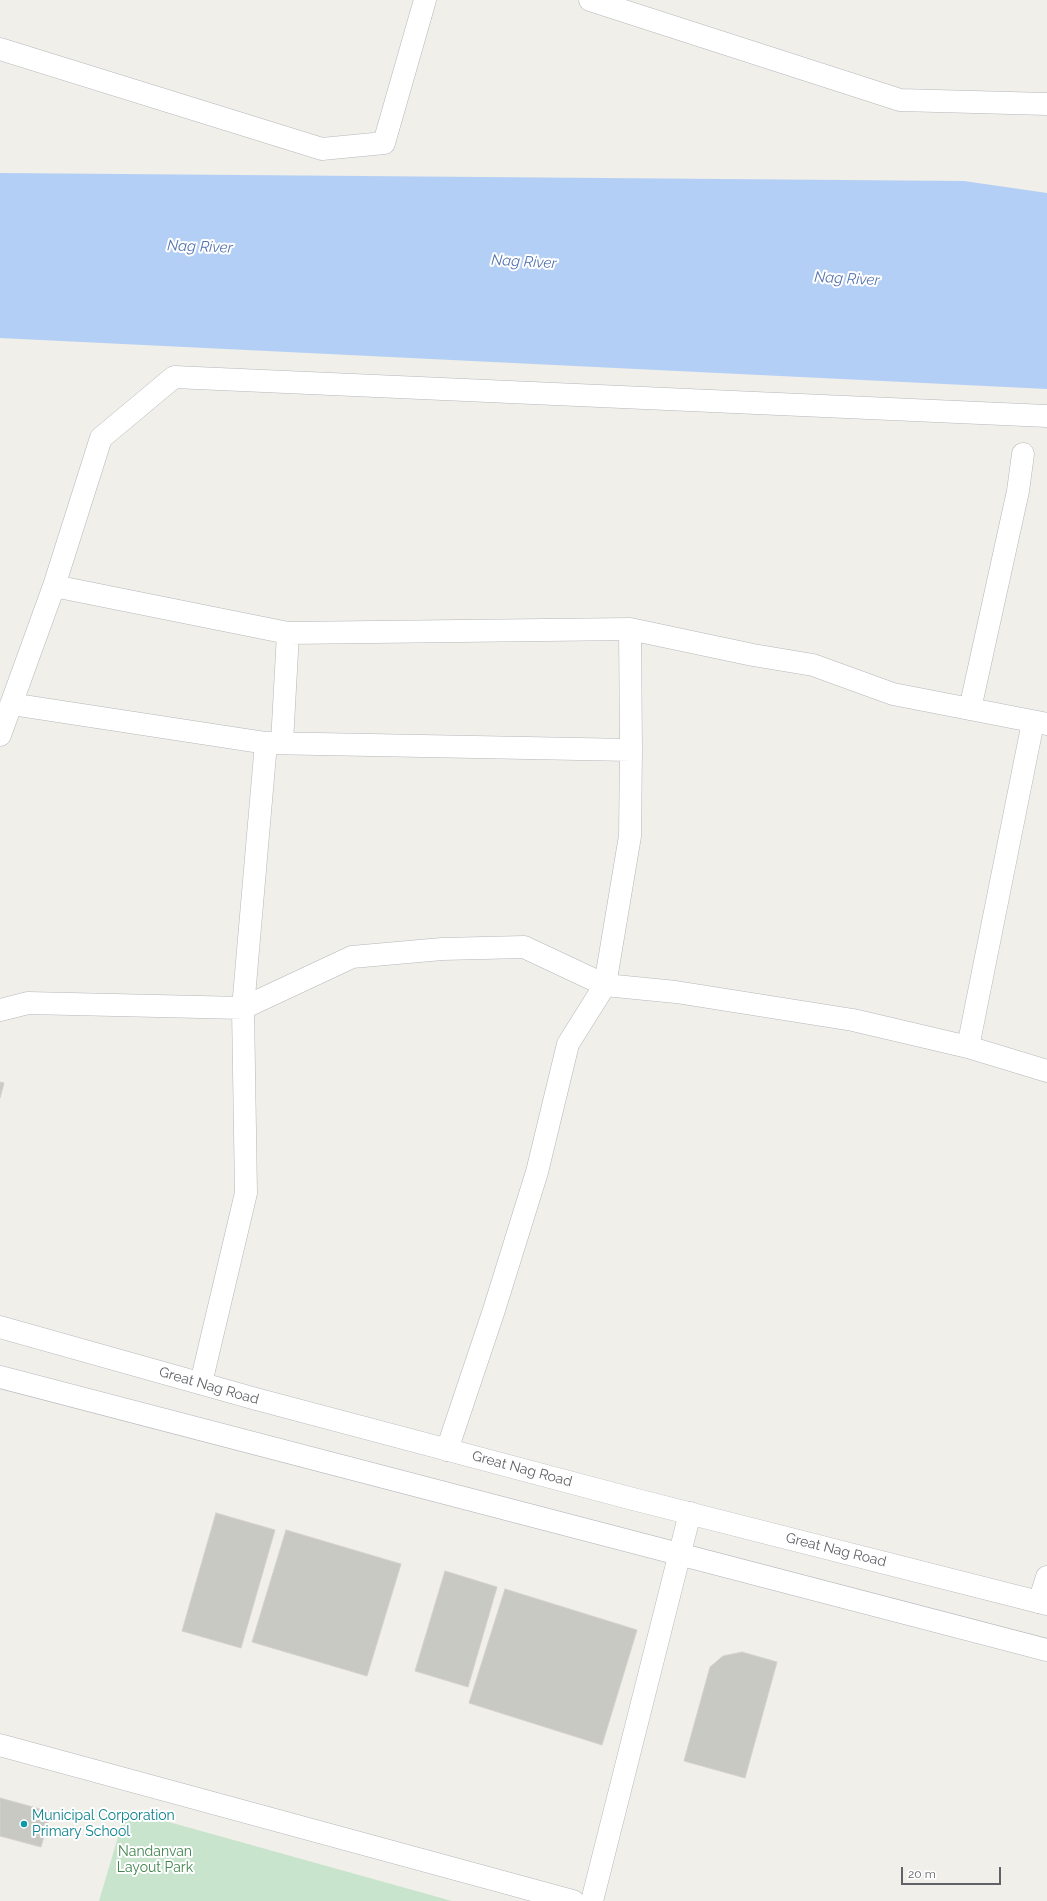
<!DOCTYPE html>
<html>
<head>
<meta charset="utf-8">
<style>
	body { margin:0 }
	#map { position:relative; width:1047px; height:1901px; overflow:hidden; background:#f0efe9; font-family:Raleway,sans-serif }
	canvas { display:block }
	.scale { position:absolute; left:901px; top:1867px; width:100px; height:18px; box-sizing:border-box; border:2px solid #606267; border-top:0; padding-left:5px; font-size:12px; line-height:14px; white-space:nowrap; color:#606267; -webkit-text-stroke:3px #fff; paint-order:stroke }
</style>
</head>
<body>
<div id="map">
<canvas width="1047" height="1901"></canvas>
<div class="scale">20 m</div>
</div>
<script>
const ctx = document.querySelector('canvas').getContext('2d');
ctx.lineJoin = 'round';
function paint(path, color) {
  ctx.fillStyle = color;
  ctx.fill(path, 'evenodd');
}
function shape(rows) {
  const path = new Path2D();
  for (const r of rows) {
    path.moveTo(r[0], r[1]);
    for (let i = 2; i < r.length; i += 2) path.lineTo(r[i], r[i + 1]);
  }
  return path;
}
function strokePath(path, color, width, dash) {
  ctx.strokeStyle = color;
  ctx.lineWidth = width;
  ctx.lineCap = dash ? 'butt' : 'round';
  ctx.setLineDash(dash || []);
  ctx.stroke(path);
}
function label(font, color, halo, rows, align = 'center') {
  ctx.font = font + ' Raleway,sans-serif';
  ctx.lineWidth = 4;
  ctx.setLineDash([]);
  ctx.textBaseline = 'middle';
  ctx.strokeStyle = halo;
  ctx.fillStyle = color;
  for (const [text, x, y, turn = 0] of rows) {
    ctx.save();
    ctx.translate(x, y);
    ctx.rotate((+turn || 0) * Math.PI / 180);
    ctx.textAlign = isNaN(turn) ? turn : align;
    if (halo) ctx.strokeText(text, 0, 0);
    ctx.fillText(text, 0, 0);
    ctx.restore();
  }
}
const green = shape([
	[126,1810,452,1901,99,1901]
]);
const water = shape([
	[0,173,964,181,1047,193,1047,389,0,338]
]);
const building = shape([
	[0,1082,4,1083,0,1098,0,1082],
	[216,1513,275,1530,241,1648,182,1631,216,1513],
	[286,1530,401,1564,367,1676,252,1642,286,1530],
	[445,1571,497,1587,468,1687,415,1671,445,1571],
	[505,1589,637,1630,602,1745,469,1703,505,1589],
	[742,1652,777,1662,745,1778,684,1761,710,1667,723,1656,742,1652],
	[0,1798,51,1812,41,1847,0,1836,0,1798]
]);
const street = shape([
	[590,0,900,100,1047,104],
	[0,49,322,149,384,143,425,0],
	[54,586,101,438,174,377,1047,416],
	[11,704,266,743],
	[970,709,1018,491,1023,454],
	[1047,724,893,694,813,665,753,655,630,629,631,750,630,836,605,985,676,992,853,1020,968,1047,1047,1071],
	[0,735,54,586,288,633],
	[282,743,288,633,630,629],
	[0,1010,28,1003,243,1008,352,957,442,949,524,947,605,985,568,1044,537,1172,494,1310,447,1450],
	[968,1047,1033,722],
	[201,1383,246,1193,243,1008,266,743,631,750],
	[1039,1602,1047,1577],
	[0,1745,573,1901],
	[592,1901,690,1513]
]);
const secondary = shape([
	[0,1327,256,1399,633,1499,1047,1604],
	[0,1377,1047,1650]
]);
const markers = [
	[24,1824,4,"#0f9aa8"]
];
const streetNames = [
	["Great Nag Road",209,1386,16],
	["Great Nag Road",522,1469,15],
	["Great Nag Road",836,1550,14]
];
const cultureNames = [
	["Municipal Corporation",32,1816],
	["Primary School",32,1832]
];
const parkNames = [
	["Nandanvan",155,1852],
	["Layout Park",155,1868]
];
const waterNames = [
	["Nag River",200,247,2],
	["Nag River",524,262,3],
	["Nag River",847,279,3]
];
paint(green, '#c9e4cd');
paint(water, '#b4cff5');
paint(building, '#c8c9c3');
strokePath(building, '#d4d2c8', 1);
strokePath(street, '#b5b7bb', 23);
strokePath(secondary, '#b7b9be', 23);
strokePath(street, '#fff', 22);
strokePath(secondary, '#fff', 22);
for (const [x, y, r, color] of markers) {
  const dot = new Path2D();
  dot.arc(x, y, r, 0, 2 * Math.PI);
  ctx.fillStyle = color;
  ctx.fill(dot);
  strokePath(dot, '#fff', 1.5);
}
label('14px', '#606267', '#fff', streetNames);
label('14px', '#0d838f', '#fff', cultureNames, 'left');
label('14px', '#42844e', '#fff', parkNames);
label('italic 15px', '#5474af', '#fff', waterNames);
</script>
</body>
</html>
